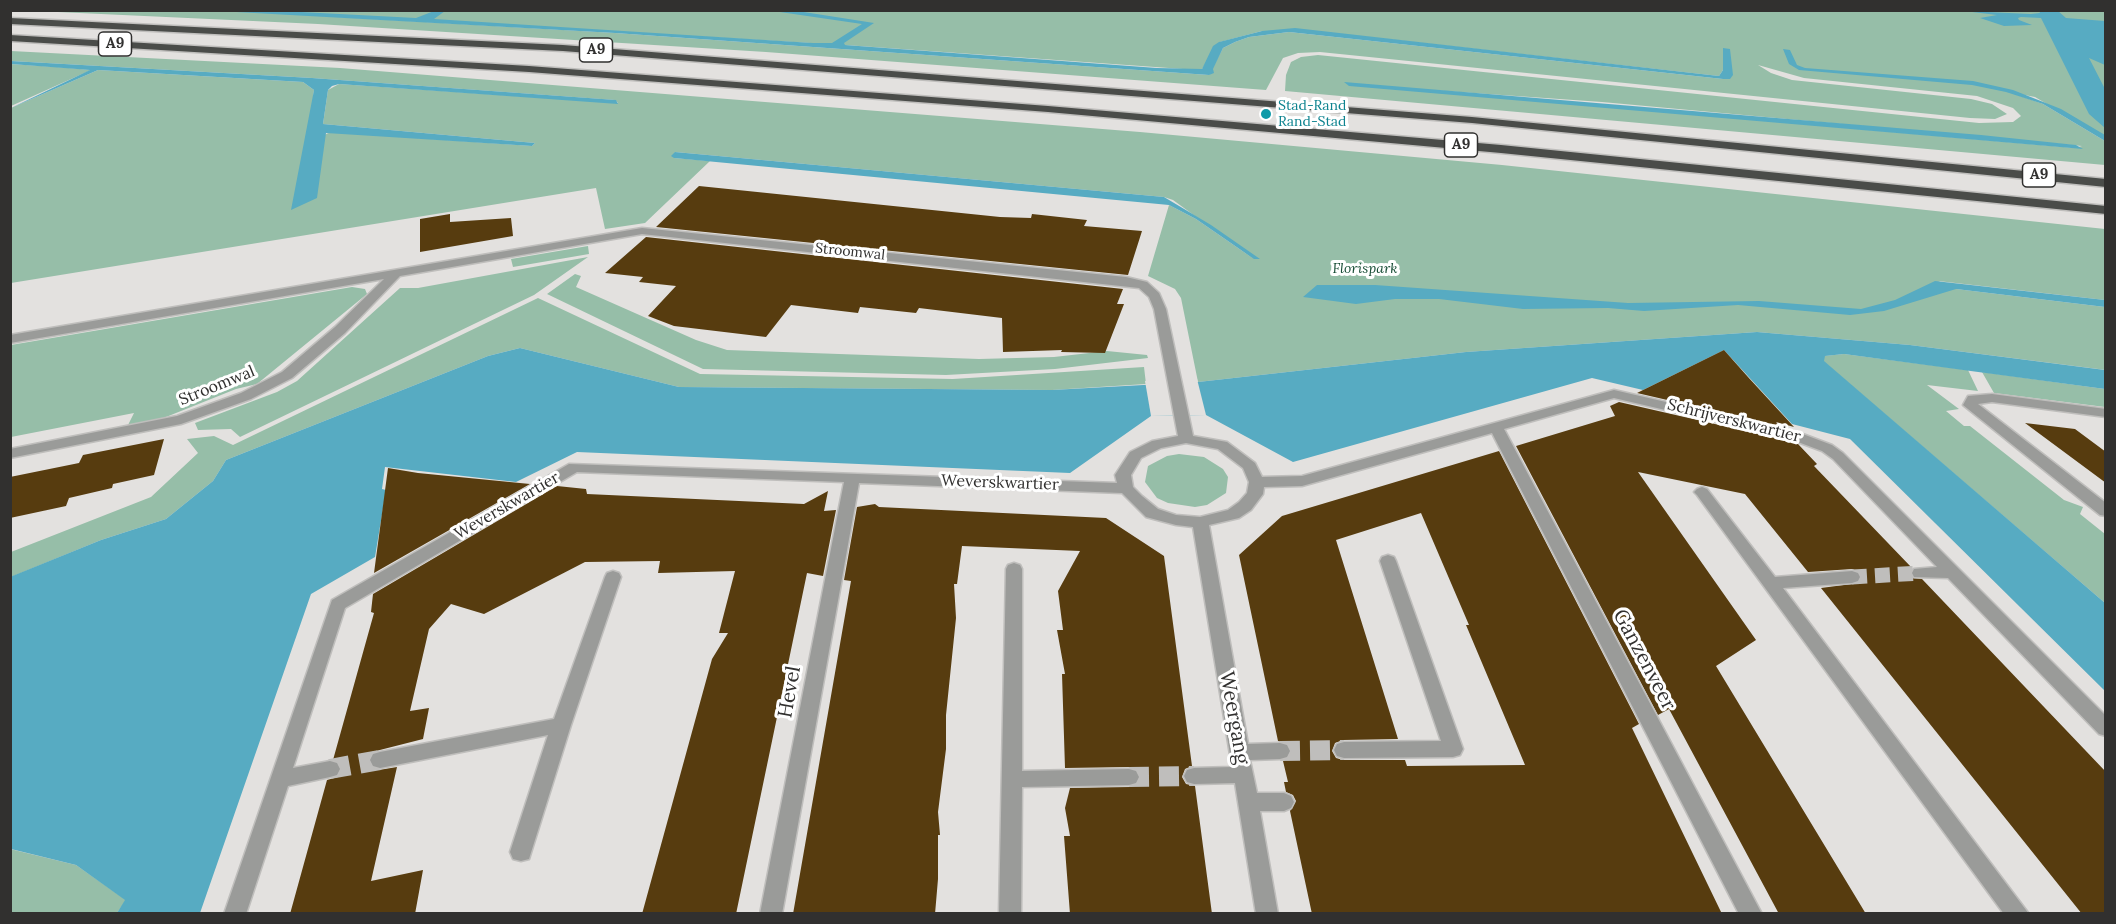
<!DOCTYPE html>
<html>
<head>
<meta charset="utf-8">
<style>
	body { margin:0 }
	#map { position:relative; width:2116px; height:924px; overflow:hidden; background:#e3e1df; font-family:Lora,serif }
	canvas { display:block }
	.frame { position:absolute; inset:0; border:12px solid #31302f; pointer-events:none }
</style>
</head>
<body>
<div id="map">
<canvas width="2116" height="924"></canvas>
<div class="frame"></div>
</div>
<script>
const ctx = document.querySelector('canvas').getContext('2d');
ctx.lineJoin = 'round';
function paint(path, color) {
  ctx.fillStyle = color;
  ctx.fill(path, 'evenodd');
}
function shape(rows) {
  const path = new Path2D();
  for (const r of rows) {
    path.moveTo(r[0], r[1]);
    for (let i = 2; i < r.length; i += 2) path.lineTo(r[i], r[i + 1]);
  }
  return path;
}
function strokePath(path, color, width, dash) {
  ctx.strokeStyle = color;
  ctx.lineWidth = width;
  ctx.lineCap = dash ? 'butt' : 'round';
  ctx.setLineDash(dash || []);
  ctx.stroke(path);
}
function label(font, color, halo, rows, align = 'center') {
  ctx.font = font + ' Lora,serif';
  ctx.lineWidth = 6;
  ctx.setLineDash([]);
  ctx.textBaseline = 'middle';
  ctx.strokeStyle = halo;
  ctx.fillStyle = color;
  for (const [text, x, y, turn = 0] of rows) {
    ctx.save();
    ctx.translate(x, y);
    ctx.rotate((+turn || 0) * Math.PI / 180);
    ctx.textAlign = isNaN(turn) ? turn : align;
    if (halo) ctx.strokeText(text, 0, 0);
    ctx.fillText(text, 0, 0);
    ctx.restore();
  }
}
const green = shape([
	[218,10,615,33,1209,75,1223,48,1235,42,1249,37,1289,32,1723,79,1723,70,1719,76,1314,31,1262,31,1220,42,1202,69,1197,70,845,45,258,11,2105,11,2105,138,2035,97,2009,92,2043,104,2105,141,2105,165,1285,91,1286,75,1291,62,1301,57,1318,55,1979,123,2013,122,2021,116,2013,108,1977,96,1804,78,1758,65,1771,73,1792,80,1971,99,1992,104,2007,114,1995,119,1970,118,1320,52,1298,53,1283,58,1266,90,766,52,318,24,36,11],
	[1345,84,1602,102,2082,146,2075,148],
	[11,51,340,68,1140,132,1502,165,2105,229,2105,300,1938,281,1956,289,2105,307,2106,370,1910,345,1757,332,1466,352,1198,382,1181,298,1175,289,1148,276,1169,205,1196,219,1254,259,1173,200,1164,197,675,152,674,158,710,161,645,223,605,229,596,188,11,283,11,108,98,70,303,82,314,90,313,97,324,135,331,132,532,146,535,143,323,124,328,90,339,84,618,103,615,100,312,78,11,61],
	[10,64,57,67,91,70,11,106],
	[588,246,589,254,513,267,511,259],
	[588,257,534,295,240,437,231,429,198,430,195,423,277,392,297,381,400,288,418,288],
	[575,274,581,276,576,287,696,340,727,350,979,359,1054,357,1107,351,1147,355,1148,358,1055,369,946,375,703,369,547,294],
	[352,287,365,289,367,294,257,384,236,389,161,419,128,425,134,413,11,437,11,345],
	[538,298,700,374,953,379,1144,367,1146,384,1052,390,679,387,520,348,488,356,226,460,213,481,166,519,101,540,11,577,11,552,151,497,198,453,187,439,214,436,233,445],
	[1844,354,1968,370,1978,391,1927,385,1959,409,1946,411,1964,426,1970,426,2064,500,2083,507,2080,514,2105,534,2105,603,1824,362,1824,356],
	[1982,372,2105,389,2105,407,1994,393],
	[1179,454,1204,457,1223,469,1228,477,1226,493,1207,505,1195,507,1168,503,1157,498,1145,482,1148,466,1167,456],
	[10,849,76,865,126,900,117,913,11,913]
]);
const water = shape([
	[791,10,874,23,844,43,845,45,1157,68,1202,69,1213,46,1219,42,1262,31,1295,28,1719,76,1723,70,1723,48,1730,49,1733,75,1730,79,1723,79,1289,32,1249,37,1235,42,1223,48,1213,69,1214,73,1209,75,615,33,218,11,282,11,416,18,434,11,445,11,434,19,813,43,832,43,862,24,773,11],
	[1964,11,2031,14,2040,13,2039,11,2058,11,2066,18,2105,21,2105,65,2089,58,2105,89,2105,128,2089,114,2041,18,2021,17,2018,18,2019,20,2032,25,2004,26,1980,18,1997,15],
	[1783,49,1790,50,1797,65,1805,68,1973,81,2013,90,2061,109,2105,135,2105,141,2043,104,2006,92,1972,85,1799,70,1789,64],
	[11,61,312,78,616,100,618,104,339,84,332,86,328,90,323,124,535,143,532,146,326,133,317,198,291,210,314,90,303,82,98,70,11,108,90,70,11,64],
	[1344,82,1981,135,2076,145,2083,149,1349,86],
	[675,152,1164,197,1211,225,1260,259,1254,259,1196,219,1169,205,674,158,671,156],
	[1935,281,2105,300,2105,307,1956,289,1884,311,1850,315,1738,305,1644,311,1608,308,1523,309,1439,299,1395,299,1356,304,1303,297,1317,285,1375,285,1628,303,1759,301,1861,309,1895,300],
	[1757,332,1910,345,2105,370,2105,389,1844,354,1825,356,1824,361,2105,603,2105,691,1850,439,1792,424,1724,350,1643,390,1592,378,1293,462,1206,415,1151,416,1070,473,577,452,516,482,385,467,382,489,386,490,375,557,311,594,200,913,117,913,125,900,76,865,11,849,10,577,101,540,166,519,213,481,226,460,488,356,520,348,679,387,1052,390,1198,382,1466,352]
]);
const pier = shape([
	[1197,379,1206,415,1151,416,1145,381]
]);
const building = shape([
	[699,186,1000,217,1031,218,1032,214,1087,220,1084,226,1142,231,1128,275,656,227],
	[450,214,450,222,511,218,513,236,420,252,420,219],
	[646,237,1123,289,1117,304,1124,304,1105,353,1061,352,1062,350,1003,352,1002,318,919,308,916,313,860,307,858,313,791,305,766,337,674,326,648,316,676,286,639,282,643,277,605,273],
	[1724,350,1748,377,1794,427,1776,422,1780,426,1637,393],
	[1619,402,1789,441,1798,444,1817,464,1814,466,1912,568,1912,578,1922,579,2106,772,2106,914,2082,914,1821,588,1859,583,1862,578,1860,572,1852,569,1808,572,1745,494,1638,472,1756,640,1716,666,1866,914,1779,914,1669,709,1658,715,1516,446,1615,416,1610,406],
	[2025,423,2075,429,2106,452,2106,483],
	[164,439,154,475,113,484,112,488,69,498,66,506,10,518,10,477,79,463,83,455],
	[1499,451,1639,724,1632,728,1722,914,1312,914,1290,811,1296,801,1293,795,1286,792,1284,782,1288,782,1283,761,1289,758,1292,750,1288,743,1278,741,1239,555,1282,516],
	[1421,513,1469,625,1466,625,1525,765,1407,766,1405,760,1343,760,1336,758,1332,751,1335,743,1343,740,1398,739,1336,540],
	[388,468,418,473,530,484,374,573],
	[557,486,586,489,587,494,804,504,828,491,824,511,836,510,823,576,807,573,736,914,642,914,712,659,728,633,719,633,735,571,658,573,660,561,585,562,484,614,451,604,429,629,410,711,429,708,423,739,372,752,368,759,371,767,379,770,397,767,371,881,423,870,415,914,290,914,327,780,338,777,342,770,339,762,333,760,374,613,371,612,373,594],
	[875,504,879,507,1106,518,1164,556,1192,766,1185,769,1182,777,1186,784,1195,786,1212,914,1070,914,1064,836,1070,836,1065,808,1070,788,1130,787,1137,785,1141,778,1138,770,1130,767,1065,768,1062,674,1065,674,1057,630,1063,630,1058,591,1080,551,962,546,957,584,954,584,956,618,946,715,946,749,938,812,940,835,938,835,938,879,935,914,793,914,851,581,844,580,857,507]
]);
const minorTunnelFar1 = shape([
	[1852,577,1920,573]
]);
const minorTunnel = shape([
	[1280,751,1344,750],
	[330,769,380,760],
	[1129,777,1194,776]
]);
const minor = shape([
	[642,228,1126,277,1147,282,1159,293,1166,309,1193,436,1227,442,1255,463,1262,477,1302,476,1614,390,1800,433,1832,445,1843,453,2106,716,2106,736,2099,734,1948,578,1914,577,1912,573,1914,569,1937,567,1833,459,1822,451,1790,439,1614,398,1504,429,1762,914,1739,914,1492,433,1302,486,1264,487,1263,494,1251,510,1239,518,1209,525,1248,744,1280,743,1287,745,1290,751,1287,757,1280,759,1250,760,1257,793,1284,793,1291,796,1294,802,1291,808,1284,811,1260,811,1278,914,1256,914,1235,783,1194,784,1187,782,1184,776,1187,770,1194,768,1232,767,1193,527,1176,525,1146,517,1122,493,859,483,782,914,760,914,844,482,577,472,345,608,293,768,330,761,337,763,340,769,337,775,330,777,288,786,246,914,224,914,332,600,569,464,1117,483,1115,475,1130,452,1152,441,1178,436,1154,309,1149,297,1139,288,642,234,400,276,345,333,292,378,251,399,181,424,10,458,10,449,177,416,241,393,282,372,335,327,384,279,10,343,10,335,642,228],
	[1186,443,1218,449,1243,468,1249,482,1247,493,1239,502,1228,510,1200,517,1176,515,1158,509,1142,496,1133,487,1131,475,1141,458,1161,448,1186,443],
	[1992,394,2106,409,2106,417,1992,402,1978,404,2106,503,2106,516,2100,515,1963,405,1968,396,1992,394],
	[1702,487,1707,489,1775,577,1852,571,1858,573,1860,577,1858,581,1852,583,1783,588,2029,914,2004,914,1697,495,1694,492,1697,489,1702,487],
	[1388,555,1394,557,1396,561,1463,749,1460,755,1453,757,1344,758,1337,756,1334,750,1337,744,1344,742,1441,741,1380,561,1382,557,1388,555],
	[1014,563,1020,565,1022,569,1022,771,1129,769,1136,771,1139,777,1136,783,1129,785,1022,787,1021,914,999,914,1006,569,1008,565,1014,563],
	[613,571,619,573,621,577,571,725,529,859,521,861,513,859,510,852,548,735,380,768,373,766,370,760,373,754,380,752,554,719,605,577,607,573,613,571]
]);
const highway = shape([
	[10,18,563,45,1472,117,2106,179,2106,187,1472,123,563,51,10,24,10,18],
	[10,35,529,66,1048,106,1501,145,2106,206,2106,214,1501,153,1048,112,529,72,10,41,10,35]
]);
const markers = [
	[1266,114,6,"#0f9aa8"]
];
const farCulturenames = [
	["Stad-Rand",1278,106],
	["Rand-Stad",1278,122]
];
const farStreetnames = [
	["Stroomwal",850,252,6]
];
const farParknames = [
	["Florispark",1365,269]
];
const shields = [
	[115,44,33],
	[596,50,33],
	[1461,145,33],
	[2039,175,33]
];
const shieldNames = [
	["A9",115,44],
	["A9",596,50],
	["A9",1461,145],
	["A9",2039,175]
];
const streetNames = [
	["Stroomwal",217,386,-22],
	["Schrijverskwartier",1734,421,14],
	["Weverskwartier",1000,483,2],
	["Weverskwartier",507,506,-30]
];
const nearStreetnames = [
	["Ganzenveer",1644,660,62],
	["Hevel",790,692,-80],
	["Weergang",1234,718,80]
];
paint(green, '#96bea8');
paint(water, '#57abc2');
paint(pier, '#e3e1df');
paint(building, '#573c0f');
strokePath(minorTunnelFar1, '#bfbebc', 15, [15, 8]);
strokePath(minorTunnel, '#bfbebc', 20, [20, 10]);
strokePath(minor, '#bfbebc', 3);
strokePath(highway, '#bfbebc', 3);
paint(minor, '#9a9b99');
paint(highway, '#4a4c49');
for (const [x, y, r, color] of markers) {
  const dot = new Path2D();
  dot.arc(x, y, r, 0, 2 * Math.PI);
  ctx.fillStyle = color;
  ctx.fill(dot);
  strokePath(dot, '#fff', 2);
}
label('14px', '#0d838f', '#fff', farCulturenames, 'left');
label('14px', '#31302f', '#fff', farStreetnames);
label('italic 14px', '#164c34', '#fff', farParknames);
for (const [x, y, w] of shields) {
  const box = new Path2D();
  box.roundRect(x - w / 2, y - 12, w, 24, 4.5);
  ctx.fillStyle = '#fff';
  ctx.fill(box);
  strokePath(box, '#31302f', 1.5);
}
label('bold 15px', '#31302f', null, shieldNames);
label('16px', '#31302f', '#fff', streetNames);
label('20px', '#31302f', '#fff', nearStreetnames);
</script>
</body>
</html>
